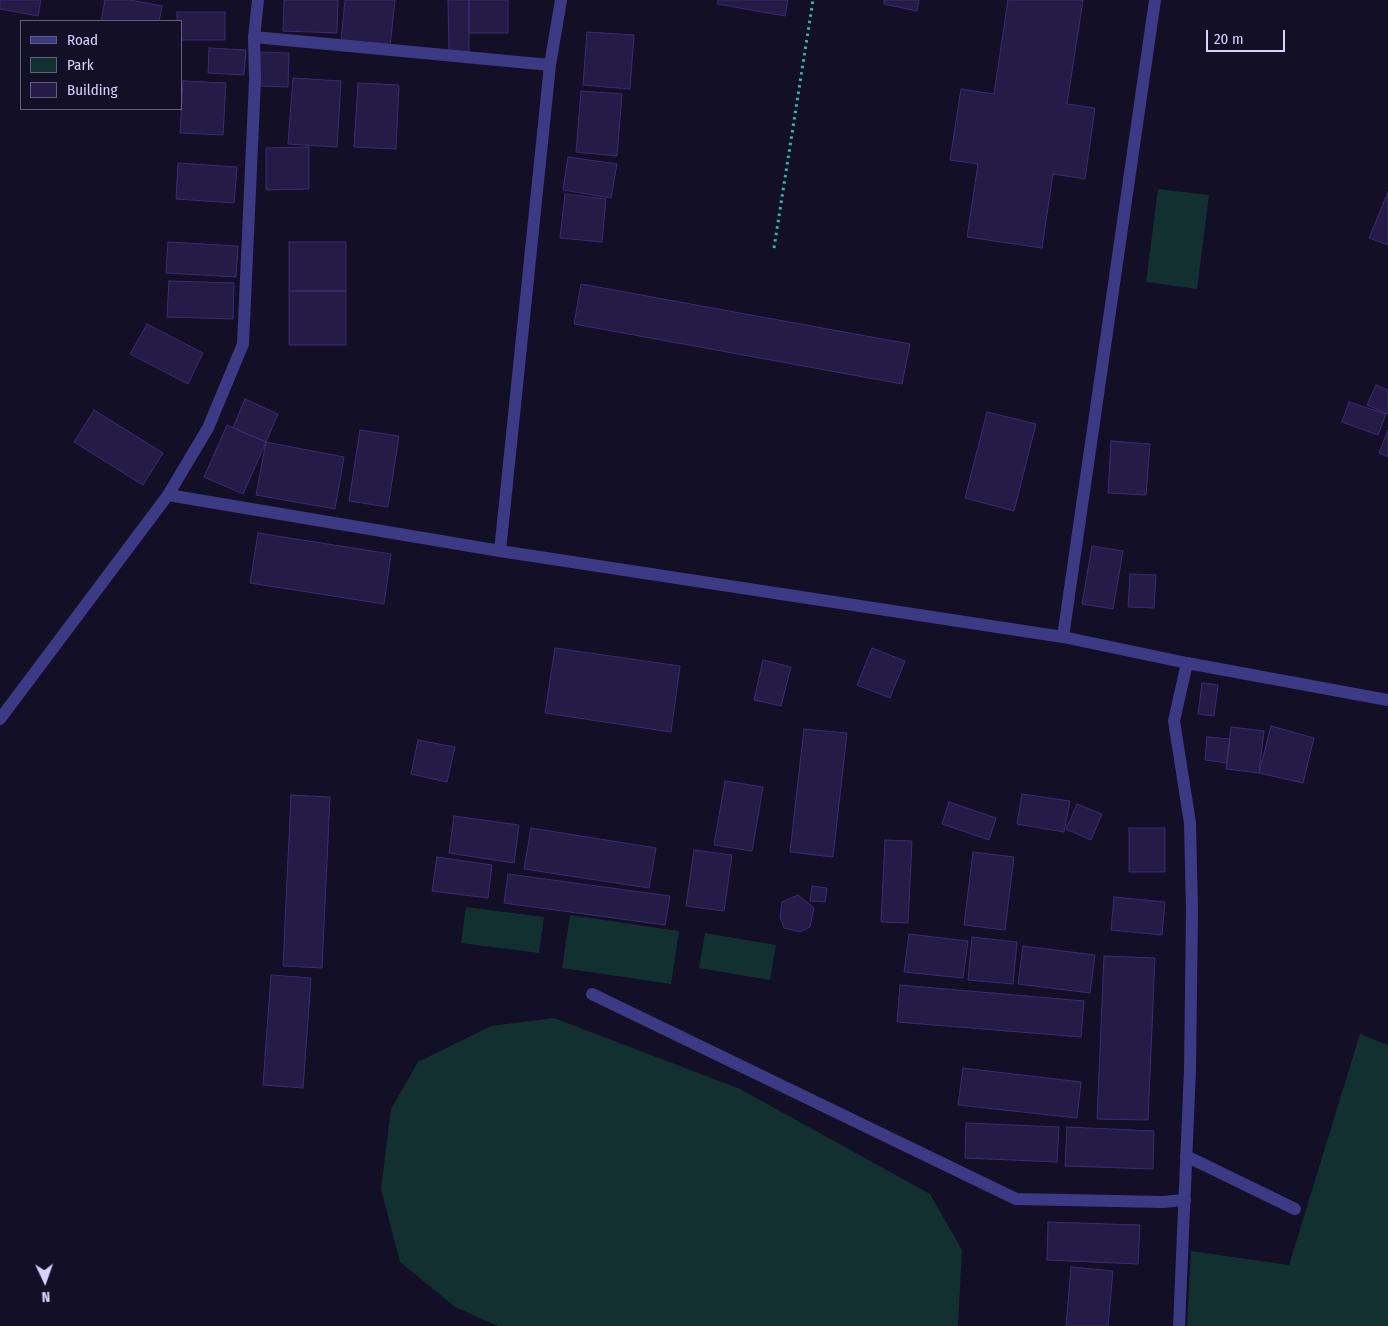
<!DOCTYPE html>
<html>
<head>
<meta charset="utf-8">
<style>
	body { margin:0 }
	#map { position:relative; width:1388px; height:1326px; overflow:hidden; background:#130f26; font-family:"Fira Sans Condensed",sans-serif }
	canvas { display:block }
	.legend { position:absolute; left:20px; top:20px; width:162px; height:90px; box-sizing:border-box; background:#130f26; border:1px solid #625e7d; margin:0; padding:6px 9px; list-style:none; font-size:15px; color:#d9d4ff }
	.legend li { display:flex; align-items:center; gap:10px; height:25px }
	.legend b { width:25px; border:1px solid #625e7d }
	.north { position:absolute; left:20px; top:1256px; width:50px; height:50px; -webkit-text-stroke:4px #130f26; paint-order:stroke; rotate:177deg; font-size:14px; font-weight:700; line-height:20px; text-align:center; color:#d9d4ff }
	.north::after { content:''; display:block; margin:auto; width:18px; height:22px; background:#d9d4ff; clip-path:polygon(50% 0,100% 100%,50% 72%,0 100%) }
	.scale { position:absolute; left:1206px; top:30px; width:79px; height:22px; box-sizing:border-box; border:2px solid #d9d4ff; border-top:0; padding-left:6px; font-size:15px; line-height:18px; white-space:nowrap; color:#d9d4ff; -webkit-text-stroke:4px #130f26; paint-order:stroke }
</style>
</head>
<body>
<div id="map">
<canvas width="1388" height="1326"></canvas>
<ul class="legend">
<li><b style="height:6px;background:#3d3a85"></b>Road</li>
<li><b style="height:14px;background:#12302f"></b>Park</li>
<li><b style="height:14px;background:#241b47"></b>Building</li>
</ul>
<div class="north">N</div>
<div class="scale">20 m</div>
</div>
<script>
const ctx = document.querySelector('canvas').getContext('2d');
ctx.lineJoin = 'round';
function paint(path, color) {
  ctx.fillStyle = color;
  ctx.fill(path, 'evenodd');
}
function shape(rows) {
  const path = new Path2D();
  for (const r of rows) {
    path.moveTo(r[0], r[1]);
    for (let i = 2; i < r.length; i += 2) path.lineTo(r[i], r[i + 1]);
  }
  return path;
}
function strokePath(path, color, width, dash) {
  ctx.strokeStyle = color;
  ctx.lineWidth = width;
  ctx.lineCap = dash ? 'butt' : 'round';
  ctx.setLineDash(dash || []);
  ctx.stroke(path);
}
const green = shape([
	[1158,189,1209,195,1197,289,1146,282],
	[466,907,544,917,539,953,461,943],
	[570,915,679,931,671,984,562,968],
	[705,933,776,945,770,980,699,968],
	[554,1018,740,1089,930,1194,962,1250,958,1326,498,1326,455,1307,400,1262,381,1189,391,1109,418,1062,491,1026],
	[1360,1034,1388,1045,1388,1326,1187,1326,1191,1251,1289,1265]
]);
const building = shape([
	[0,0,41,0,38,16,0,9,0,0],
	[105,0,130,0,162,6,159,21,101,21,105,0],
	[284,0,338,0,337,33,283,31,284,0],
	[345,0,395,0,390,47,341,41,345,0],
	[448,0,469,0,469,52,449,52,448,0],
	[469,0,508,0,508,33,469,33,469,0],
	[718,0,788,0,785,16,717,4,718,0],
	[884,0,919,0,917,11,884,4,884,0],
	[1008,0,1083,0,1067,104,1095,108,1085,179,1053,174,1042,248,967,237,978,164,950,160,961,89,994,94,1008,0],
	[177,12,225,12,225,40,181,40,181,21,177,21,177,12],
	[587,32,634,35,630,89,583,85,587,32],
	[209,48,246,50,244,75,208,73,209,48],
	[258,52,289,53,288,87,257,86,258,52],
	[293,78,341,81,337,147,288,144,293,78],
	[183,81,226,83,223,135,180,133,183,81],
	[358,83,399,85,396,149,354,147,358,83],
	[581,91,622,94,617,156,576,152,581,91],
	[309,147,309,189,266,190,266,148,309,147],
	[568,157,617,164,611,198,563,190,568,157],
	[178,163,237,167,234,203,176,199,178,163],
	[1388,192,1388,245,1369,238,1388,192],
	[565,194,606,199,602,242,560,238,565,194],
	[168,242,238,246,236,277,166,273,168,242],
	[289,242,346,242,346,291,289,291,289,242],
	[169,281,234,283,233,319,167,317,169,281],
	[581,284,910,344,902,384,574,324,581,284],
	[289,291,346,291,346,345,289,345,289,291],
	[147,324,203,353,188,384,130,354,147,324],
	[1376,385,1388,390,1388,414,1367,405,1376,385],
	[245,399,278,414,266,442,233,428,245,399],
	[1349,402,1386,414,1378,435,1342,422,1349,402],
	[94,410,163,453,143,485,74,442,94,410],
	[987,412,1036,424,1014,511,965,498,987,412],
	[227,425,266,442,243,494,204,477,227,425],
	[360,430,399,436,388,507,349,501,360,430],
	[1388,430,1388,457,1379,453,1388,430],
	[1111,441,1150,444,1146,495,1108,493,1111,441],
	[266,442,344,457,335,509,256,495,266,442],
	[258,533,391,554,384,604,250,583,258,533],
	[1092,546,1123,551,1113,609,1082,604,1092,546],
	[1130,574,1156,575,1154,608,1128,607,1130,574],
	[555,648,680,666,671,732,545,713,555,648],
	[872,648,905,661,890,698,857,685,872,648],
	[763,660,791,667,781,706,754,700,763,660],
	[1202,683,1218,685,1214,716,1198,714,1202,683],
	[1271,726,1314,738,1303,783,1259,773,1271,726],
	[1231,727,1264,731,1259,773,1226,769,1231,727],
	[804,729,847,733,833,857,790,852,804,729],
	[1207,737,1230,739,1227,763,1205,760,1207,737],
	[418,740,455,747,447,782,411,774,418,740],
	[725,781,763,787,752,851,714,845,725,781],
	[1022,794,1070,801,1064,832,1017,824,1022,794],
	[291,795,330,797,322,968,283,966,291,795],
	[949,802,996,818,989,840,942,824,949,802],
	[1077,804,1102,814,1091,840,1066,829,1077,804],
	[454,816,519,825,514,863,449,853,454,816],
	[531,828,656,848,649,888,524,869,531,828],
	[1129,828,1165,828,1165,872,1129,872,1129,828],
	[885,840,912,841,908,923,881,922,885,840],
	[694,850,732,855,724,911,686,906,694,850],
	[973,852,1014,857,1005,930,964,925,973,852],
	[437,857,492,865,488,898,432,891,437,857],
	[508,874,670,896,665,925,504,903,508,874],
	[812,886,827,888,825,902,810,901,812,886],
	[798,895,814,908,810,927,800,932,784,928,780,917,782,902,798,895],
	[1114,897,1165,902,1162,935,1111,930,1114,897],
	[909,934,968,941,963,978,904,972,909,934],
	[972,937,1017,942,1013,984,968,980,972,937],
	[1023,946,1095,955,1090,993,1018,984,1023,946],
	[1104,956,1155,958,1148,1120,1097,1119,1104,956],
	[271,975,311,978,303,1088,263,1085,271,975],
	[900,985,1084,1001,1081,1037,897,1022,900,985],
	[963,1068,1081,1082,1077,1118,958,1105,963,1068],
	[966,1123,1059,1127,1057,1162,965,1158,966,1123],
	[1067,1127,1154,1131,1153,1169,1065,1166,1067,1127],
	[1048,1222,1140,1225,1138,1264,1047,1260,1048,1222],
	[1071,1267,1113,1271,1108,1326,1066,1326,1071,1267]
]);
const path = shape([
	[774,248,813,0]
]);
const service = shape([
	[592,994,1016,1199,1163,1202,1185,1200],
	[1186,1156,1295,1209]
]);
const minor = shape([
	[254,37,550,65],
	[168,495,500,551,1063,637,1187,663,1388,700],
	[500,551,550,65,561,0],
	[1063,637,1155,0],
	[0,719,168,495,208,428,243,344,255,80,254,37,258,0],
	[1179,1326,1190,1070,1192,910,1190,823,1174,721,1187,663]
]);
paint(green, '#12302f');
paint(building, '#241b47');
strokePath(building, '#3b2d73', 1);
strokePath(path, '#2fb8b0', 3, [2.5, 4]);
strokePath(service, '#3d3a85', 12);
strokePath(minor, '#3d3a85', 12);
</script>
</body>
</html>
